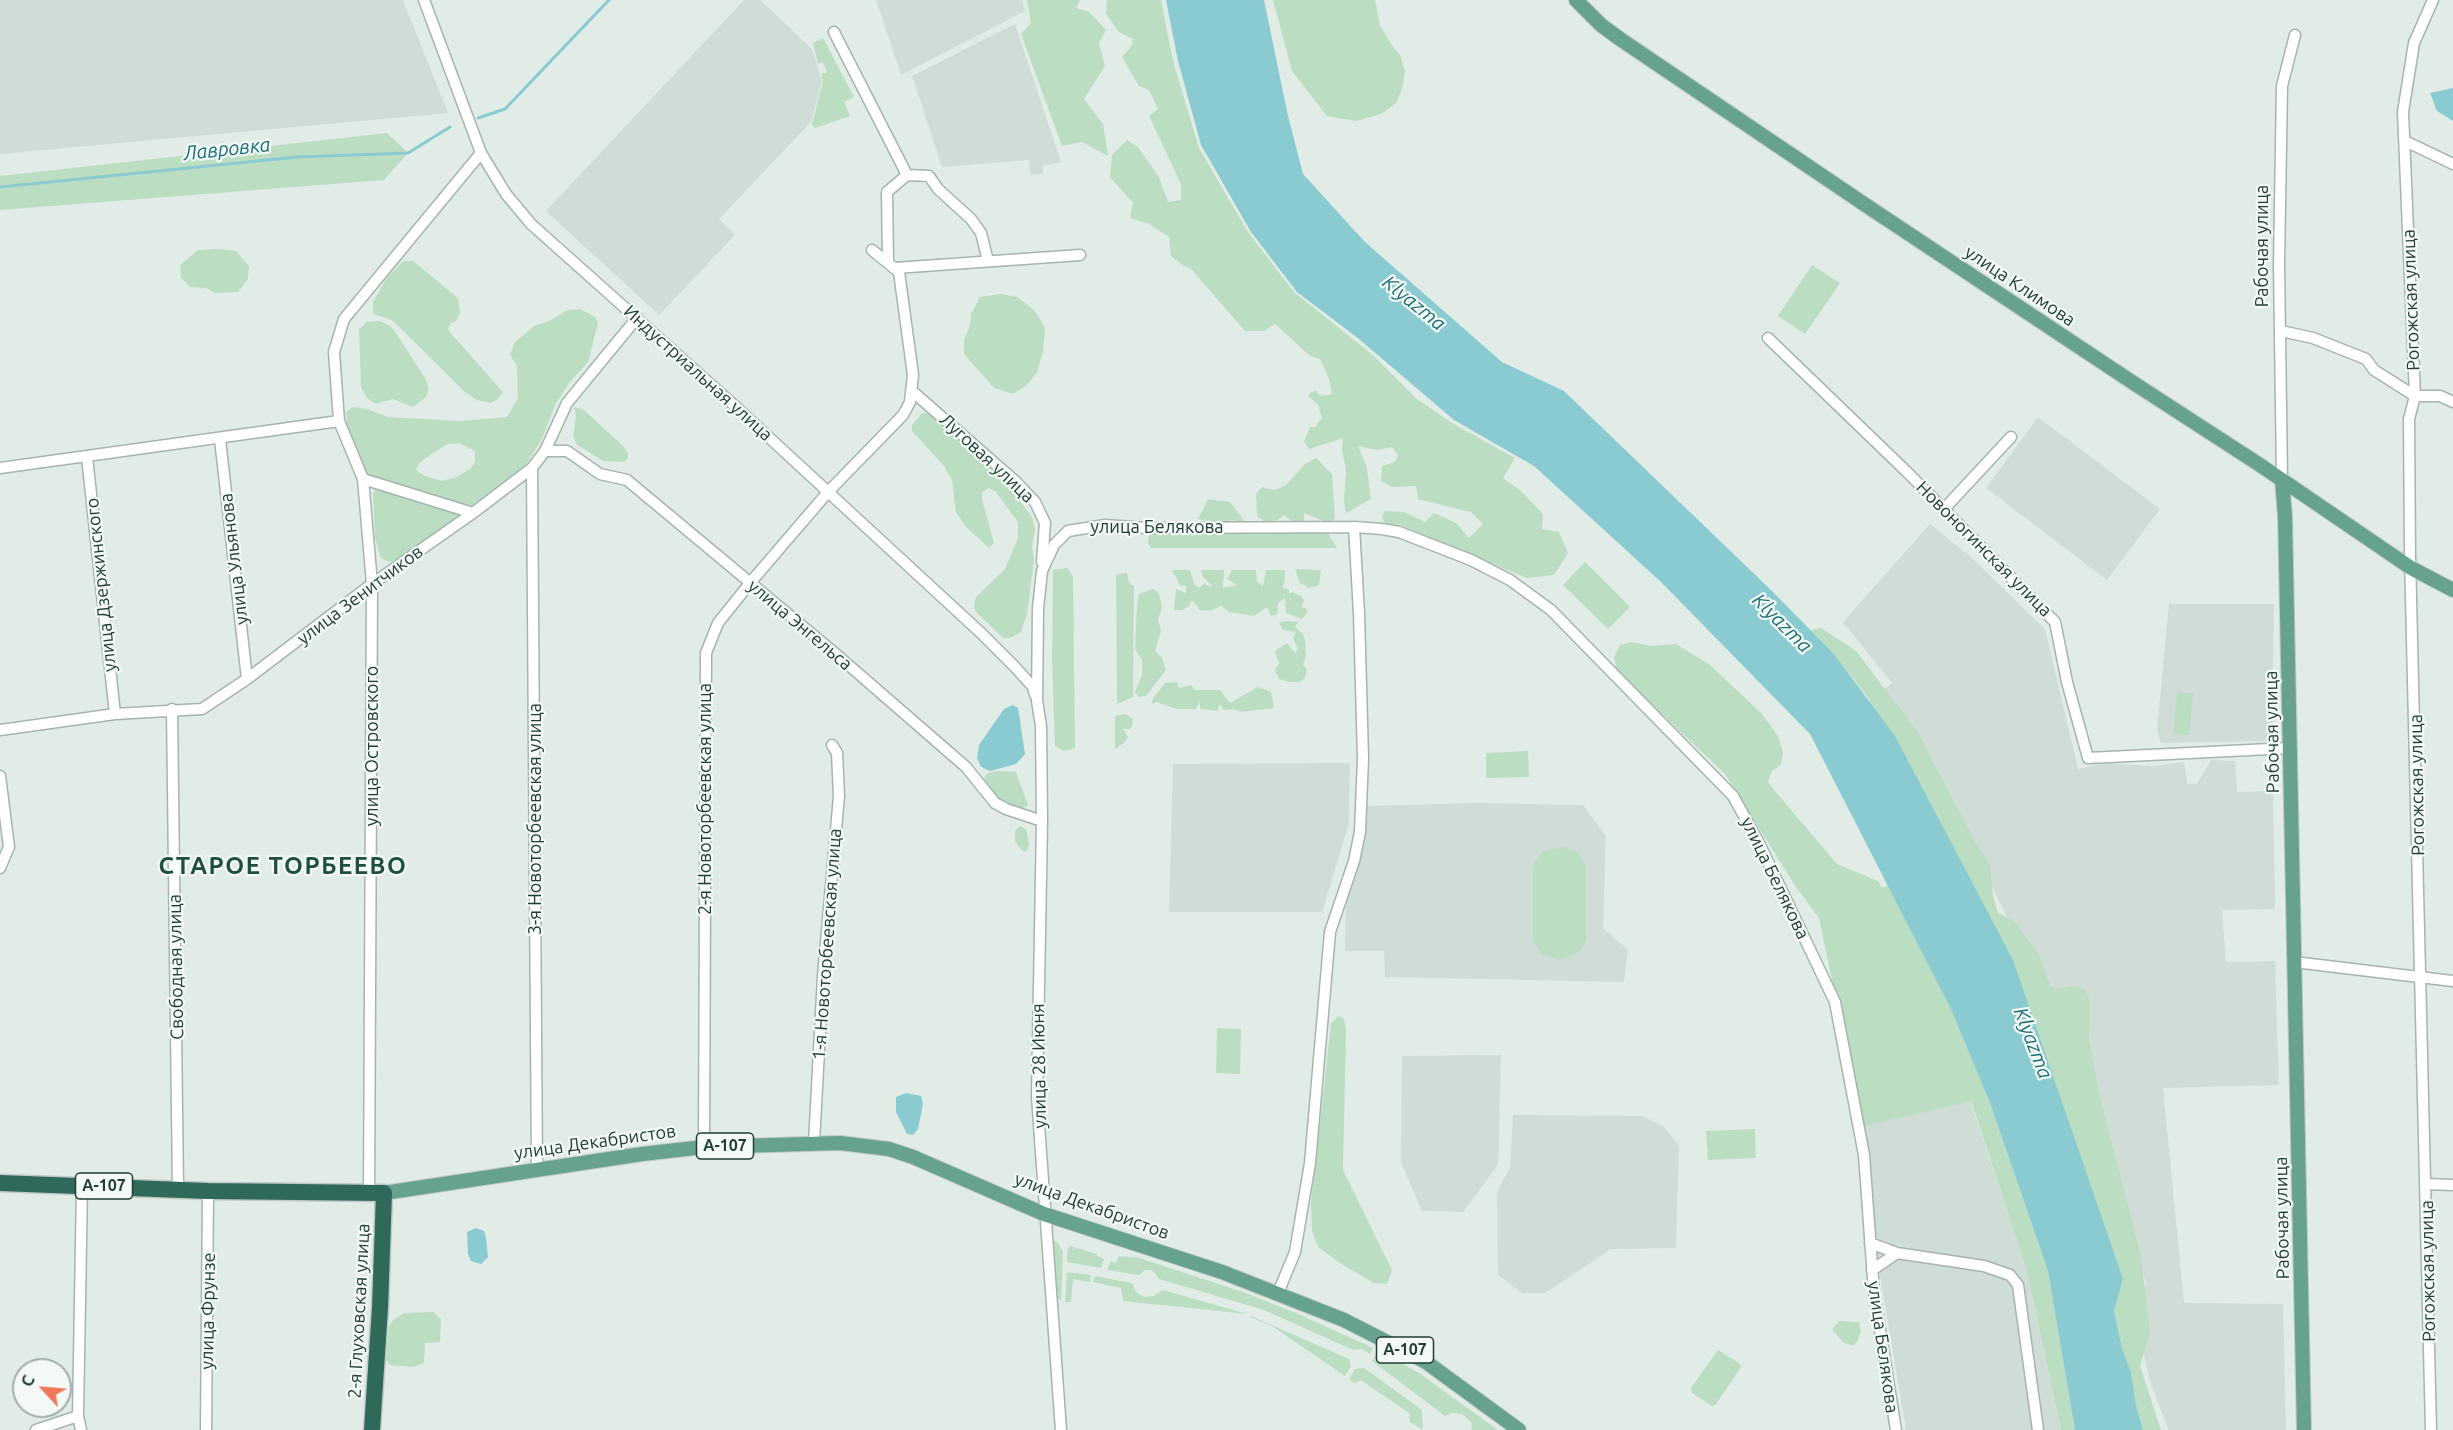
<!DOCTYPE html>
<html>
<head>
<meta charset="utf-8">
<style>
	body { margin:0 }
	#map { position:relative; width:2453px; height:1430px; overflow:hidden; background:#e2ece7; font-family:Ubuntu,sans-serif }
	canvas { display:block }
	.north { position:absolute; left:12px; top:1358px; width:60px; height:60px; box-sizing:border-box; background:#f3f9f5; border:2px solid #9faea8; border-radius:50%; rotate:296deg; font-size:16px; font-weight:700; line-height:24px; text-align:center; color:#223d34 }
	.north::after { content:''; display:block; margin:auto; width:21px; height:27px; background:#f1785b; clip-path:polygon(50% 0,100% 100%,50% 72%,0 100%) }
</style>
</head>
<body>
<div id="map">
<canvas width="2453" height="1430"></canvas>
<div class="north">С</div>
</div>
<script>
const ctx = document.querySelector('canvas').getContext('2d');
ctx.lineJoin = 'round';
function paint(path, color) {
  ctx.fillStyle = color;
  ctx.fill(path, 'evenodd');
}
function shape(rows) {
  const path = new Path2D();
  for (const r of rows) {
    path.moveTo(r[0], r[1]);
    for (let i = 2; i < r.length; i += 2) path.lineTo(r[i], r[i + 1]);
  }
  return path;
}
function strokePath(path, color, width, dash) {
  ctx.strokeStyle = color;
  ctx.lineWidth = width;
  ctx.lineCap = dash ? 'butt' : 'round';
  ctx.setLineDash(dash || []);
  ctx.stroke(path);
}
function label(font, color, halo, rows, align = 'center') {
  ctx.font = font + ' Ubuntu,sans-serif';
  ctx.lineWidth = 4.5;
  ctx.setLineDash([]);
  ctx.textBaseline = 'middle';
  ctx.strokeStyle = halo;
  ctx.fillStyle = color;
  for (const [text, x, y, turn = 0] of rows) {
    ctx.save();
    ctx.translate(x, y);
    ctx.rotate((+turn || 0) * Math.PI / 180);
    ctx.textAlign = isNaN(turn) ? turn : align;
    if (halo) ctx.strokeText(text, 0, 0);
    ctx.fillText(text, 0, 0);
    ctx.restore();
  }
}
const built = shape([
	[0,0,403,0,448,113,0,154],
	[744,0,760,0,812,49,822,81,811,122,719,219,735,235,659,315,546,211],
	[876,0,1022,0,1025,11,901,75],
	[1015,24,1061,162,1043,166,1043,174,1031,175,1029,160,942,167,912,76],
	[2038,417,2160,509,2107,580,1986,488],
	[1930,524,1972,558,2045,629,2078,769,2104,763,2153,766,2184,762,2187,784,2197,784,2211,760,2235,761,2237,792,2273,791,2275,909,2222,910,2226,962,2275,961,2279,1085,2163,1088,2184,1303,2283,1304,2286,1430,2169,1430,2151,1385,2134,1313,2146,1283,2064,1033,1965,832,1874,697,1892,683,1843,622],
	[2169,604,2274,604,2272,741,2161,743,2157,730],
	[1350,763,1349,823,1322,912,1169,912,1173,764],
	[1475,803,1583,805,1606,836,1603,928,1628,950,1624,982,1385,977,1384,951,1345,951,1346,898,1366,806],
	[1501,1055,1498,1165,1463,1212,1422,1211,1401,1162,1402,1056],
	[1970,1101,2027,1271,2061,1430,1906,1430,1880,1275,1863,1127],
	[1513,1115,1642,1116,1663,1126,1679,1146,1676,1248,1611,1249,1545,1293,1522,1293,1498,1275,1497,1192,1510,1167]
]);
const green = shape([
	[1027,0,1080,0,1076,8,1089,12,1106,30,1099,43,1105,66,1084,99,1103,124,1108,156,1082,142,1062,146,1021,34,1031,23],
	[1107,0,1161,0,1173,61,1199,148,1248,232,1294,292,1374,356,1417,399,1452,423,1515,458,1503,478,1522,492,1543,514,1542,529,1559,532,1568,553,1554,575,1527,578,1400,525,1385,523,1382,517,1384,511,1404,512,1425,522,1434,513,1456,523,1469,538,1483,524,1471,512,1418,499,1416,486,1392,487,1381,481,1382,466,1395,462,1398,455,1392,447,1377,450,1358,446,1367,468,1371,499,1346,513,1344,502,1346,469,1342,450,1343,438,1309,449,1304,442,1310,427,1315,427,1322,418,1318,405,1308,395,1315,390,1321,396,1332,394,1329,379,1320,359,1310,356,1275,324,1264,331,1245,331,1191,269,1184,266,1171,256,1169,237,1149,224,1130,218,1133,203,1110,177,1112,155,1127,140,1138,147,1159,177,1168,202,1181,200,1181,184,1149,116,1158,109,1149,90,1139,86,1122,57,1132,45,1133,39,1119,32,1106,14],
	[1273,0,1375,0,1380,25,1391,44,1400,55,1405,71,1402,89,1396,103,1381,114,1356,121,1327,116,1292,71],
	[823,38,854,97,844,102,850,116,815,128,812,124,823,81,821,74,827,72,823,62,818,64,813,43],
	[387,133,408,153,384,180,0,210,0,176],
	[218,249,236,251,249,266,248,279,238,292,215,293,206,288,190,287,181,278,180,265,198,250],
	[403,261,413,261,458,298,460,313,456,321,450,324,448,330,503,392,498,399,491,403,477,400,465,392,392,320,373,314,373,302,386,279],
	[1812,265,1840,283,1805,334,1778,316],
	[1000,294,1017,297,1033,309,1045,327,1043,352,1037,372,1027,385,1013,394,994,388,964,354,964,340,970,326,971,314,980,297],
	[580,309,595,317,598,323,588,362,569,383,555,405,542,439,525,466,468,508,374,478,367,473,347,424,346,412,353,407,367,409,388,417,459,421,507,417,518,398,517,366,510,355,515,342,534,326,547,322,568,310],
	[459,443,475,451,475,462,471,468,457,477,442,481,425,476,416,470,419,463,433,453,448,444],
	[379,321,389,325,394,330,425,378,429,389,426,397,413,407,393,399,375,404,366,397,361,387,359,329,367,322],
	[574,407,584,410,623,446,628,453,628,458,624,462,603,461,576,444,573,436,576,417],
	[922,413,931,413,998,472,1032,517,1035,529,1032,547,1034,560,1027,614,1021,632,1010,638,1003,638,975,611,974,606,976,597,1005,569,1018,538,1018,522,996,492,989,488,982,492,982,499,994,543,989,548,966,527,956,512,952,480,944,466,912,431,912,425],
	[1316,458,1332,474,1335,518,1332,522,1324,521,1304,513,1304,523,1293,522,1284,515,1278,520,1265,522,1257,516,1256,494,1262,487,1275,490,1286,485,1305,464],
	[380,489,457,511,461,516,456,522,396,560,390,562,381,558,375,538,373,494,375,490],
	[1208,499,1230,502,1245,522,1231,520,1226,523,1217,523,1198,519],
	[1153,530,1326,530,1337,548,1151,548,1148,543,1149,534],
	[1585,562,1630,607,1608,629,1563,585],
	[1068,568,1073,577,1075,748,1064,751,1055,746,1052,660,1053,570],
	[1295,569,1321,570,1319,585,1309,588,1300,583],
	[1172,570,1190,570,1194,584,1199,588,1204,584,1213,587,1203,577,1201,570,1224,570,1223,588,1237,585,1227,579,1232,570,1256,570,1257,582,1263,586,1266,570,1285,570,1284,584,1282,587,1289,590,1289,594,1292,592,1301,596,1304,601,1301,607,1306,608,1307,613,1302,619,1286,613,1285,598,1278,603,1277,614,1271,616,1267,607,1254,616,1229,612,1221,606,1210,611,1200,610,1192,600,1188,607,1182,610,1174,610,1176,589,1186,593,1186,586,1180,585],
	[1127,573,1129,583,1134,586,1133,697,1117,704,1116,575],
	[1153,589,1159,593,1162,607,1158,620,1161,631,1155,651,1162,658,1166,670,1146,696,1139,697,1135,692,1142,675,1142,660,1135,649,1137,606,1139,594],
	[1287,621,1298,622,1295,627,1303,634,1305,640,1306,656,1303,665,1307,669,1305,678,1300,682,1290,682,1279,679,1275,670,1279,663,1275,652,1279,648,1287,643,1295,653,1298,649,1293,638,1296,632,1283,630,1279,623],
	[1821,628,1856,651,1917,731,1974,840,1990,864,1993,897,1998,913,2015,922,2039,955,2050,986,2057,989,2076,986,2085,990,2090,1002,2089,1039,2099,1093,2141,1257,2150,1332,2140,1366,2161,1430,2143,1430,2136,1405,2131,1372,2122,1348,2114,1311,2123,1279,1869,699,1834,654,1811,630],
	[1632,642,1651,646,1676,644,1710,665,1762,714,1778,736,1783,753,1781,765,1772,771,1768,782,1775,791,1837,864,1878,881,1882,888,1889,885,1950,1007,1990,1103,2048,1271,2075,1430,2061,1430,2027,1271,1971,1101,1863,1127,1819,918,1796,887,1725,774,1617,671,1614,657,1620,645],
	[1177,682,1179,688,1191,685,1195,690,1220,690,1230,703,1258,687,1271,692,1274,708,1241,712,1234,709,1224,710,1219,704,1218,711,1200,709,1200,701,1196,709,1177,709,1156,702,1151,705,1153,698,1165,683],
	[2177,693,2193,693,2189,735,2173,734],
	[1126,714,1133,719,1132,726,1130,729,1123,729,1128,737,1124,743,1115,749,1115,716],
	[1528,751,1529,777,1486,778,1486,753],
	[998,771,1016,772,1028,805,1023,809,1014,809,1002,802,992,792,984,779,987,773],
	[1020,826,1026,829,1028,838,1029,846,1026,852,1021,850,1015,841,1015,831],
	[1562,847,1577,852,1586,865,1586,941,1577,953,1559,960,1542,954,1533,942,1533,866,1542,852],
	[1338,1016,1344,1019,1346,1030,1343,1170,1392,1270,1387,1284,1374,1283,1343,1265,1318,1247,1312,1231,1311,1203,1331,1024],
	[1217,1028,1241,1029,1240,1074,1216,1073],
	[1755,1129,1756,1158,1708,1160,1706,1131],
	[1053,1240,1058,1243,1063,1252,1061,1301,1055,1294],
	[1070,1246,1097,1254,1097,1256,1104,1259,1101,1268,1067,1262,1068,1248],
	[1119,1256,1139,1258,1243,1292,1296,1313,1373,1348,1370,1354,1362,1349,1353,1350,1264,1310,1159,1279,1152,1270,1145,1270,1139,1275,1107,1270,1111,1261,1116,1263],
	[1067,1272,1091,1275,1090,1282,1073,1279,1071,1302,1065,1302],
	[1095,1276,1132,1283,1136,1292,1144,1297,1153,1296,1163,1290,1247,1314,1123,1301,1121,1288,1093,1282],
	[433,1312,441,1319,440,1342,425,1343,424,1363,413,1367,390,1365,386,1360,389,1327,392,1321,404,1313],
	[1251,1316,1349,1359,1351,1366,1345,1376,1272,1326,1250,1317],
	[1839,1321,1859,1322,1861,1331,1858,1340,1854,1345,1849,1345,1843,1342,1832,1330],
	[1378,1350,1419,1373,1498,1430,1472,1430,1471,1422,1462,1414,1453,1413,1445,1416,1372,1361],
	[1718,1350,1739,1363,1741,1367,1716,1404,1712,1406,1692,1393,1691,1388],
	[1364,1368,1422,1410,1423,1430,1410,1422,1409,1413,1361,1380,1354,1383,1349,1379,1355,1369]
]);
const water = shape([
	[1166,0,1264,0,1288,116,1303,174,1365,242,1502,362,1564,391,1772,591,1834,654,1895,736,2013,960,2123,1279,2114,1311,2122,1348,2131,1372,2136,1405,2143,1430,2075,1430,2048,1271,1990,1103,1950,1007,1810,734,1661,582,1534,466,1454,420,1359,339,1297,292,1251,232,1201,145,1178,61],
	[2453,88,2453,121,2437,111,2430,93],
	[1013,705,1018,708,1025,754,1016,764,990,771,981,767,977,758,979,745,1004,709],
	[906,1093,921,1096,923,1104,918,1129,913,1135,907,1134,896,1112,896,1097],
	[476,1228,484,1231,486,1238,488,1257,481,1264,471,1261,468,1254,467,1232]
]);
const stream = shape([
	[478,118,505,109,609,0],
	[0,187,297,157,408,153,450,127]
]);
const minor = shape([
	[424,0,481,153,506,194,531,224,736,407,981,633,1014,666,1033,687,1035,695],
	[834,32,907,175],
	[2405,141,2453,164],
	[907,175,929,176,938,189,971,219,981,233,988,261],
	[888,261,887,192,907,175],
	[895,268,1080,255],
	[2281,331,2313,338,2366,359,2374,370,2415,396,2440,396,2453,402],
	[1768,338,1907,472,2055,622,2067,682,2088,758,2290,748],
	[912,391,1015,481,1035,502,1045,523,1042,562],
	[220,439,247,679],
	[545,451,567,451,600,474,627,480,837,655,966,767,995,803,1006,809,1042,821],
	[87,457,115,714],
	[0,468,339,421],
	[532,468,537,1170],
	[363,479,372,584,369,1193],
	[2282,480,2279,264,2282,86,2295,35],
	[1944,509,2011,437],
	[473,513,363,479,339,421,334,352,344,319,481,153],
	[172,709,178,1189],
	[0,730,115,714,202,709,247,679,372,584,473,513,532,468,545,451,567,403,637,318],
	[0,776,9,847,0,868],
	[2294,962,2453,981],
	[814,1143,823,976,839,796,837,753,832,745],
	[704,1147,706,653,718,623,750,583,828,492,903,415,910,402,913,375,899,272,872,250],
	[2426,1184,2453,1185],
	[1870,1243,1897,1253,1984,1266,2010,1275,2018,1285,2038,1430],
	[1872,1270,1897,1253],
	[1278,1293,1295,1252,1310,1163,1330,932,1354,861,1360,832,1363,758,1359,613,1354,527],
	[36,1430,78,1416],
	[81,1430,78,1416,82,1185],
	[206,1430,208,1191],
	[1061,1430,1037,1097,1042,821,1041,726,1037,701,1038,608,1042,571,1054,545,1068,531,1105,525,1146,528,1354,527,1382,529,1399,532,1471,560,1510,580,1551,610,1733,796,1759,843,1835,1002,1864,1155,1874,1292,1896,1430],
	[2431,1430,2410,556,2409,419,2415,396,2403,112,2414,43,2433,0]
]);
const major = shape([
	[1576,0,1601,25,1620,39,1867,206,2135,384,2260,465,2411,568,2453,590],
	[2282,480,2285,516,2304,1430],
	[384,1193,642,1154,704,1147,840,1143,889,1149,913,1157,1044,1214,1222,1272,1344,1320,1426,1362,1519,1430]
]);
const highway = shape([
	[0,1183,208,1191,384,1193,380,1308,372,1430]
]);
const shields = [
	[725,1146,57],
	[104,1186,57],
	[1405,1350,57]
];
const shieldNames = [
	["А-107",725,1146],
	["А-107",104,1186],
	["А-107",1405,1350]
];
const streetNames = [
	["Рабочая улица",2262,246,-90],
	["улица Климова",2020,286,34],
	["Рогожская улица",2411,300,-92],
	["Индустриальная улица",698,373,42],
	["Луговая улица",987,458,43],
	["улица Белякова",1157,527],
	["Новоногинская улица",1984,549,45],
	["улица Ульянова",234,559,-97],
	["улица Дзержинского",101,585,-96],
	["улица Зенитчиков",360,595,-37],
	["улица Энгельса",800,625,40],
	["Рабочая улица",2272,732,-91],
	["улица Островского",372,746,-90],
	["Рогожская улица",2417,785,-91],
	["2-я Новоторбеевская улица",705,799,-90],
	["3-я Новоторбеевская улица",535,819,-90],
	["улица Белякова",1775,878,64],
	["1-я Новоторбеевская улица",827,944,-86],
	["Свободная улица",176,967,-91],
	["улица 28 Июня",1039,1066,-91],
	["улица Декабристов",595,1142,-8],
	["улица Декабристов",1092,1206,20],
	["Рабочая улица",2282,1218,-91],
	["Рогожская улица",2428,1271,-91],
	["улица Фрунзе",208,1311,-89],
	["2-я Глуховская улица",359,1311,-87],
	["улица Белякова",1883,1347,82]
];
const waterNames = [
	["Лавровка",227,149,-6],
	["Klyazma",1414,303,39],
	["Klyazma",1782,623,45],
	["Klyazma",2033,1043,69]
];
const districtNames = [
	["СТАРОЕ ТОРБЕЕВО",283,866]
];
paint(built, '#d0dcd6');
paint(green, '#bbddc2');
paint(water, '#8acad1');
strokePath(stream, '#8acad1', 3);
strokePath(minor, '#a5b4ae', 13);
strokePath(major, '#c1c9c6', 16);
strokePath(highway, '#c1c9c6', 19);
strokePath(minor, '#fff', 10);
strokePath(major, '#67a28f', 14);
strokePath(highway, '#2e695a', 16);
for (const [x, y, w] of shields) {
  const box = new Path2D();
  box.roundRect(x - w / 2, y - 13, w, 26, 4.5);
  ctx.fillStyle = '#f3f9f5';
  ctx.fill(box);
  strokePath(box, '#223d34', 1.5);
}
label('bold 16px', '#223d34', null, shieldNames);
label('18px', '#223d34', '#f3f9f5', streetNames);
label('italic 20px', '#1c6e79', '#f3f9f5', waterNames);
ctx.letterSpacing = '1.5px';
label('bold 24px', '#1e4f41', '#f3f9f5', districtNames);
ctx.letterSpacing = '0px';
</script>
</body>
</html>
